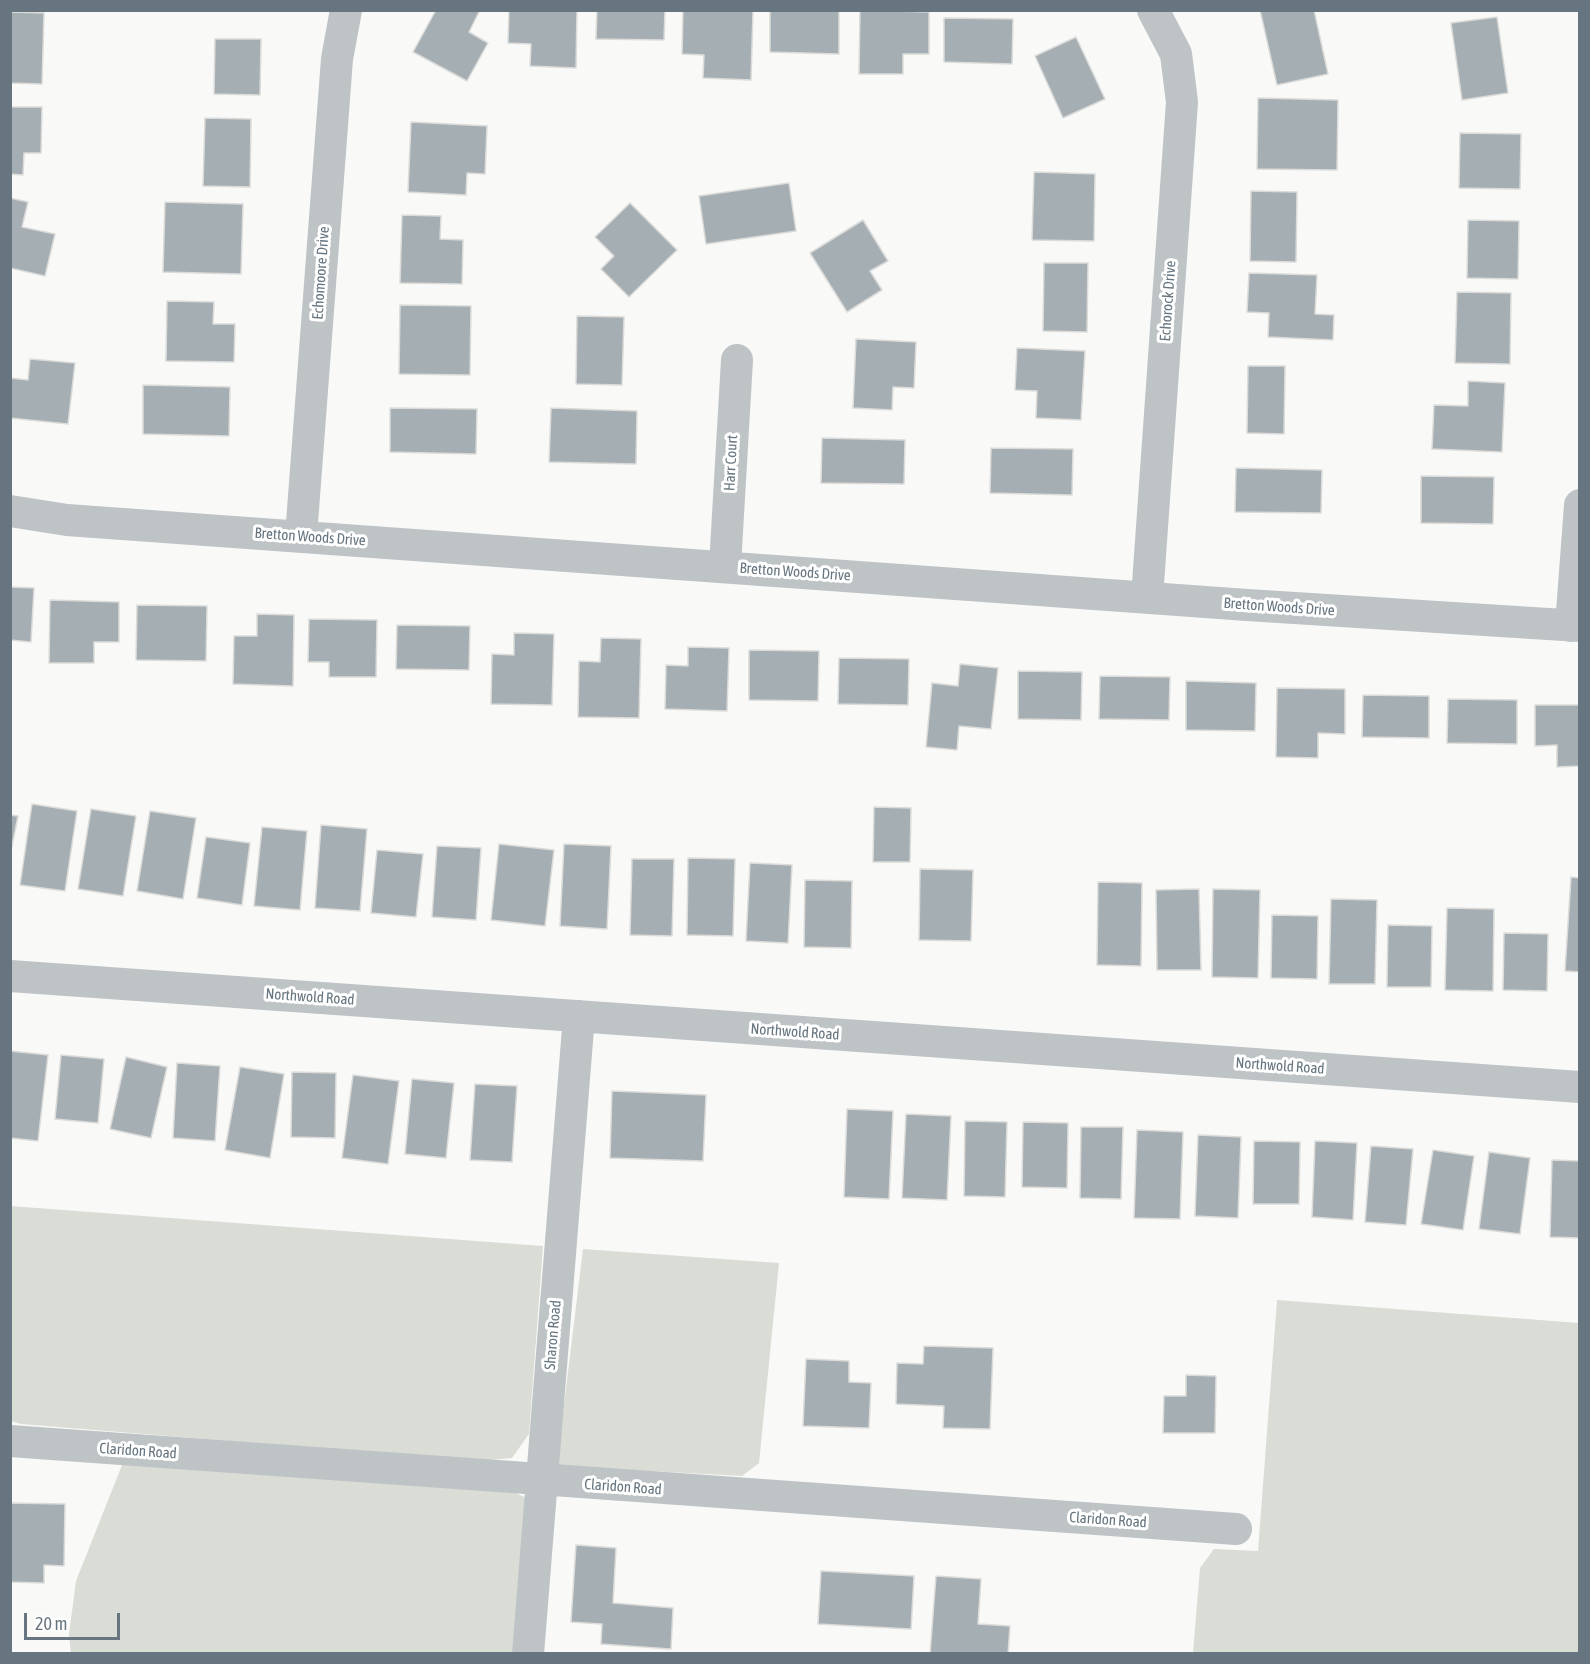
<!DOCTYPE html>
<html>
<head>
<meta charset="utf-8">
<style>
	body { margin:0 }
	#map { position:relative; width:1590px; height:1664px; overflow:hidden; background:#f9f9f7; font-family:"Asap Condensed",sans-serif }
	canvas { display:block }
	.frame { position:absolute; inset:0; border:12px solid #66757f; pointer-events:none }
	.scale { position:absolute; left:24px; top:1613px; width:96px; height:27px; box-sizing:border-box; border:3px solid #66757f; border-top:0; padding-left:8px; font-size:18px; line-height:21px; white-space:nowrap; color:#66757f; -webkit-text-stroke:4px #fff; paint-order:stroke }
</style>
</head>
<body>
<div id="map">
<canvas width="1590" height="1664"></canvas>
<div class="frame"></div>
<div class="scale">20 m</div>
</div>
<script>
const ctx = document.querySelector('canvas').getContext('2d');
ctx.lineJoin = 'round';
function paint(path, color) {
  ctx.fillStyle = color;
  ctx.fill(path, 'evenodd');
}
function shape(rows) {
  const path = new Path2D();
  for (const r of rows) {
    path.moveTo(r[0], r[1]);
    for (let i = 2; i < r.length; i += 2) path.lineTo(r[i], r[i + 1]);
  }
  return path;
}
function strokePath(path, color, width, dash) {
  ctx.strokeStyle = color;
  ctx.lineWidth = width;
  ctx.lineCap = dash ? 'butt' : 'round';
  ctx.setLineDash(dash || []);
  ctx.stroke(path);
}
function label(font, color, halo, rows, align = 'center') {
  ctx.font = font + ' "Asap Condensed",sans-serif';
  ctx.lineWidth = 6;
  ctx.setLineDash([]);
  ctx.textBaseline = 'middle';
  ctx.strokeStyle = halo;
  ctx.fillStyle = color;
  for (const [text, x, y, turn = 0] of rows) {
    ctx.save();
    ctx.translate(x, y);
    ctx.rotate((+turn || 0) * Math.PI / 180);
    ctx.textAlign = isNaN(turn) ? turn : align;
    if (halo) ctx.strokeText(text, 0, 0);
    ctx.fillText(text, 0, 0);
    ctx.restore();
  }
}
const green = shape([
	[10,1206,543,1246,529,1434,512,1458,476,1461,21,1424,11,1421],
	[583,1249,779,1263,759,1463,742,1476,559,1466,560,1438],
	[1277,1300,1579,1323,1579,1653,1193,1653,1200,1568,1214,1549,1258,1551],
	[126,1455,491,1482,524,1497,529,1518,516,1653,71,1654,69,1634,76,1581]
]);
const building = shape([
	[436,10,480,10,469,32,488,43,467,81,413,52,436,10],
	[509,10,577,10,576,68,530,66,531,44,508,43,509,10],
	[597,10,665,10,664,40,596,39,597,10],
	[683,10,753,10,751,80,703,78,704,55,682,54,683,10],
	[770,10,839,10,839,54,770,52,770,10],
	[860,10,929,12,929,54,903,54,903,74,859,74,860,10],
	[1260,10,1314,10,1328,74,1277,85,1260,10],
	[10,12,44,13,42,84,10,83,10,12],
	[1497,17,1508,93,1462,100,1451,23,1497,17],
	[944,18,1013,19,1012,64,944,62,944,18],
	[1076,37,1105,99,1063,118,1035,56,1076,37],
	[215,39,261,39,260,95,214,94,215,39],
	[1258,98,1338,100,1337,170,1257,169,1258,98],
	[10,107,42,107,41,153,24,153,23,175,10,174,10,107],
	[205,118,251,119,250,187,203,186,205,118],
	[411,122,487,126,485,174,467,173,466,195,408,192,411,122],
	[1460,133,1521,134,1520,189,1459,188,1460,133],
	[1034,172,1095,174,1094,241,1032,240,1034,172],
	[789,183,796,231,706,244,699,196,789,183],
	[1251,191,1297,192,1296,262,1250,261,1251,191],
	[10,198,28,202,22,227,55,234,45,276,10,268,10,198],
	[165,202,243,204,241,274,163,272,165,202],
	[630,203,677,250,629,297,601,269,614,256,595,237,630,203],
	[402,215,441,216,440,239,463,240,462,284,400,283,402,215],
	[863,220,888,261,870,271,882,290,847,312,810,253,863,220],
	[1468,220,1519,221,1518,279,1467,278,1468,220],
	[1044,263,1088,263,1087,332,1043,331,1044,263],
	[1249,273,1317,275,1315,314,1334,315,1333,340,1268,337,1269,313,1247,312,1249,273],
	[1457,292,1511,293,1510,364,1455,363,1457,292],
	[167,301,214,302,213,324,235,324,234,362,166,361,167,301],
	[400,305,471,306,470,375,399,374,400,305],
	[577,316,624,317,622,385,576,384,577,316],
	[856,339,916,342,914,388,893,387,892,410,853,408,856,339],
	[1017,348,1085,351,1081,420,1036,418,1037,391,1015,390,1017,348],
	[30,359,75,363,68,424,10,418,10,378,28,380,30,359],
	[1248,366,1285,366,1284,434,1247,433,1248,366],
	[1468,381,1505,383,1502,452,1432,449,1434,405,1468,406,1468,381],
	[143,385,230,387,229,436,143,434,143,385],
	[390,408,477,409,476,454,390,452,390,408],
	[551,408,637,411,636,464,549,462,551,408],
	[822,438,905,440,904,484,821,483,822,438],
	[991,448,1073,449,1072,495,990,493,991,448],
	[1236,468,1322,470,1321,513,1235,512,1236,468],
	[1421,476,1494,477,1493,524,1421,523,1421,476],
	[10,587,34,588,31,642,10,640,10,587],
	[50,600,119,602,119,642,94,642,94,663,49,663,50,600],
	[137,605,207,606,206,661,136,660,137,605],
	[257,614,294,615,293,686,233,684,234,636,257,636,257,614],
	[309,619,377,620,376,677,329,677,329,662,308,662,309,619],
	[397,625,470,626,469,670,396,669,397,625],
	[514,633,554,634,552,705,491,704,492,654,514,655,514,633],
	[601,638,641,639,639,718,578,717,579,661,600,662,601,638],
	[688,647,729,648,727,711,665,709,666,665,688,666,688,647],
	[749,650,819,651,818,701,749,700,749,650],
	[839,658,909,659,908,705,838,704,839,658],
	[960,664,998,668,991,729,959,726,957,750,926,747,932,683,958,686,960,664],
	[1018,671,1082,672,1081,720,1018,719,1018,671],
	[1100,676,1170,677,1169,720,1099,719,1100,676],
	[1186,681,1256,683,1255,731,1186,730,1186,681],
	[1277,688,1345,689,1345,734,1318,733,1318,758,1276,757,1277,688],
	[1363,695,1429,696,1429,738,1362,737,1363,695],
	[1448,699,1517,700,1517,744,1447,743,1448,699],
	[1535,705,1580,705,1580,766,1557,767,1557,745,1535,746,1535,705],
	[32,804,77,811,65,891,20,885,32,804],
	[874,807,911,808,910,862,873,862,874,807],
	[91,809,136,816,123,896,78,889,91,809],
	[150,811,196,818,183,899,137,891,150,811],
	[10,815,18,816,10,856,10,815],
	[321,825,367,829,360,911,315,908,321,825],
	[262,827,307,831,300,910,254,906,262,827],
	[206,837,250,843,242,905,197,898,206,837],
	[499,844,554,850,545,926,491,920,499,844],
	[564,844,611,846,607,929,560,926,564,844],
	[437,846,481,848,476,920,432,917,437,846],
	[377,850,423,854,416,917,371,913,377,850],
	[688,858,735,859,733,936,687,935,688,858],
	[632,859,674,859,672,936,630,935,632,859],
	[750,863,792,865,788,943,746,941,750,863],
	[920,869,973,870,971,941,919,940,920,869],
	[1571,877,1580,878,1580,972,1565,971,1571,877],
	[805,880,852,881,851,948,804,947,805,880],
	[1098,882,1142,883,1141,966,1097,965,1098,882],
	[1199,889,1201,970,1157,970,1156,890,1199,889],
	[1213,889,1260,890,1258,978,1212,977,1213,889],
	[1331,899,1377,900,1375,984,1329,984,1331,899],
	[1447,908,1494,909,1493,991,1445,990,1447,908],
	[1272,915,1318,916,1317,979,1271,978,1272,915],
	[1388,925,1432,926,1431,987,1387,987,1388,925],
	[1504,933,1548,934,1547,991,1503,990,1504,933],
	[10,1051,48,1055,38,1141,10,1138,10,1051],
	[61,1055,104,1059,98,1123,55,1119,61,1055],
	[126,1057,167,1067,151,1138,110,1129,126,1057],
	[177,1063,220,1066,215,1141,173,1138,177,1063],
	[240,1067,284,1074,270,1158,225,1150,240,1067],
	[292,1072,336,1073,335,1138,291,1137,292,1072],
	[353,1075,399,1081,388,1164,342,1158,353,1075],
	[412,1079,454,1083,446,1158,405,1154,412,1079],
	[475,1084,517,1086,512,1162,470,1160,475,1084],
	[612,1091,706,1095,703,1161,610,1158,612,1091],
	[847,1109,893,1111,889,1199,844,1197,847,1109],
	[906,1114,951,1116,947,1200,902,1198,906,1114],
	[965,1121,1007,1122,1005,1197,964,1196,965,1121],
	[1023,1122,1068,1123,1067,1188,1022,1187,1023,1122],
	[1081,1127,1123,1127,1121,1199,1080,1198,1081,1127],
	[1137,1130,1183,1132,1180,1219,1134,1218,1137,1130],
	[1198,1135,1241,1137,1238,1218,1195,1216,1198,1135],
	[1254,1141,1300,1142,1299,1204,1253,1204,1254,1141],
	[1315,1141,1357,1143,1353,1220,1312,1217,1315,1141],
	[1371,1146,1413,1149,1406,1225,1365,1222,1371,1146],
	[1433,1150,1474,1156,1463,1230,1421,1224,1433,1150],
	[1489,1152,1530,1158,1520,1234,1479,1229,1489,1152],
	[1552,1160,1580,1161,1580,1238,1550,1237,1552,1160],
	[924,1346,993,1348,990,1429,943,1428,944,1406,896,1404,897,1363,923,1364,924,1346],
	[806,1359,849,1361,849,1382,871,1383,869,1428,803,1426,806,1359],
	[1186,1375,1216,1376,1215,1433,1163,1433,1164,1396,1186,1396,1186,1375],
	[10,1503,65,1504,64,1566,44,1565,44,1583,10,1582,10,1503],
	[576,1545,616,1548,613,1603,673,1608,671,1649,601,1644,602,1624,571,1622,576,1545],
	[821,1571,914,1576,911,1629,818,1624,821,1571],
	[936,1576,981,1579,978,1624,1010,1626,1008,1654,930,1654,936,1576]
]);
const minor = shape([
	[10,511,67,520,1247,605,1580,626],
	[301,536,337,59,346,10],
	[725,566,737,360],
	[1147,598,1182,102,1176,54,1153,10],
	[1571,626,1580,505],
	[10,976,1580,1087],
	[10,1441,1236,1529],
	[528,1654,579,1016]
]);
const streetNames = [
	["Echomoore Drive",321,273,-86],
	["Echorock Drive",1168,301,-86],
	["Harr Court",731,463,-87],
	["Bretton Woods Drive",310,537,4],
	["Bretton Woods Drive",795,572,4],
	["Bretton Woods Drive",1279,607,4],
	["Northwold Road",310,997,4],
	["Northwold Road",795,1032,4],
	["Northwold Road",1280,1066,4],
	["Sharon Road",553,1335,-85],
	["Claridon Road",138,1451,4],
	["Claridon Road",623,1487,4],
	["Claridon Road",1108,1520,4]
];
paint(green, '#d9ddd6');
paint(building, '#a5aeb3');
strokePath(building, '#dbdbd9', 1.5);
strokePath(minor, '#bec3c6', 32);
label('15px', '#66757f', '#fff', streetNames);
</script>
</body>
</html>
